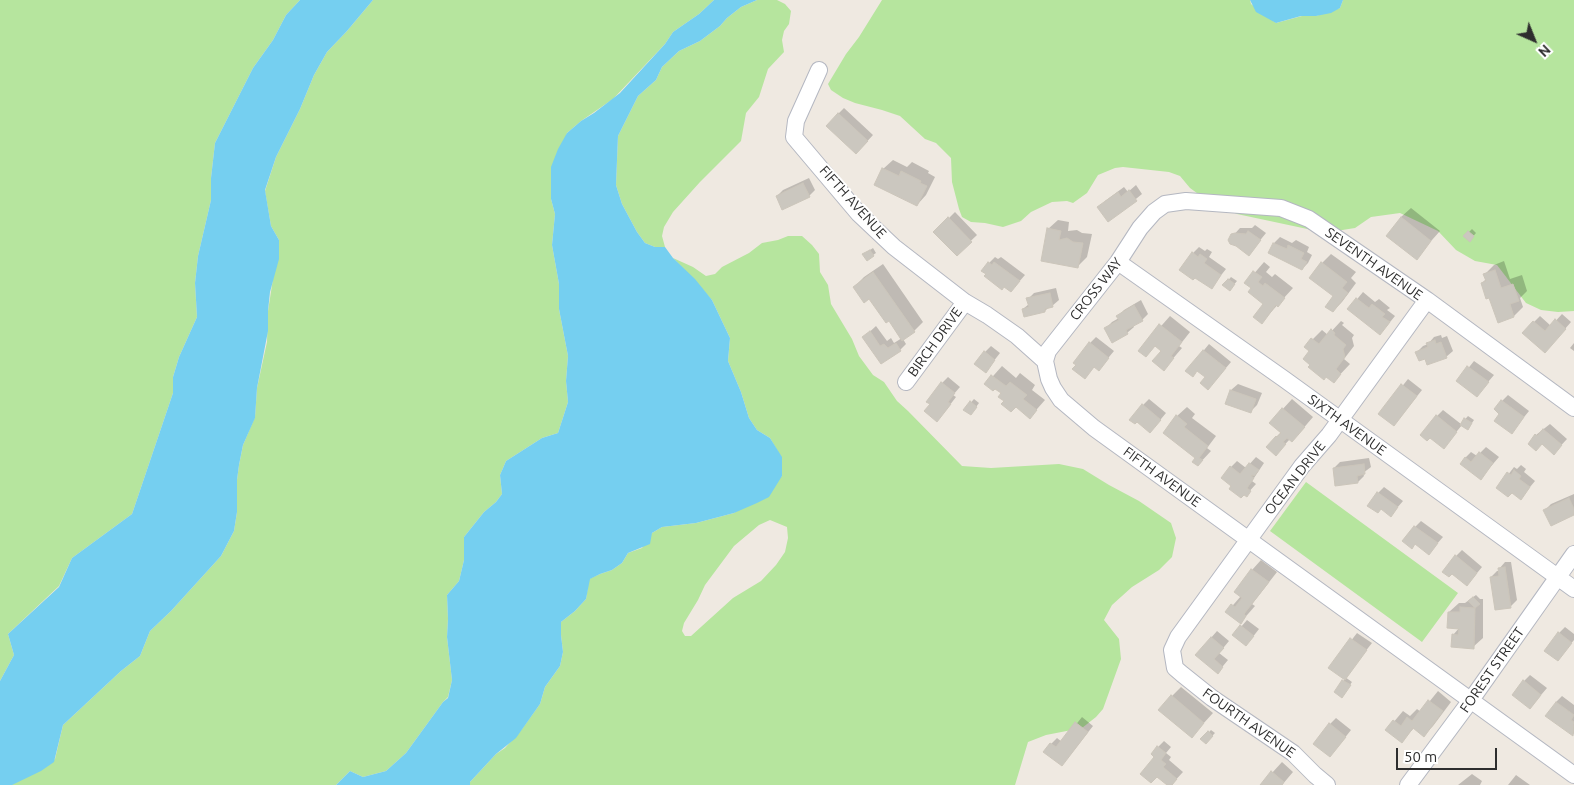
<!DOCTYPE html>
<html>
<head>
<meta charset="utf-8">
<style>
	body { margin:0 }
	#map { position:relative; width:1574px; height:785px; overflow:hidden; background:#efe9e1; font-family:Ubuntu,sans-serif }
	canvas { display:block }
	.north { position:absolute; left:1509px; top:15px; width:50px; height:50px; -webkit-text-stroke:4px #fff; paint-order:stroke; rotate:136deg; font-size:14px; font-weight:700; line-height:20px; text-align:center; color:#2e2e2e }
	.north::after { content:''; display:block; margin:auto; width:18px; height:22px; background:#2e2e2e; clip-path:polygon(50% 0,100% 100%,50% 72%,0 100%) }
	.scale { position:absolute; left:1396px; top:748px; width:101px; height:22px; box-sizing:border-box; border:2px solid #2e2e2e; border-top:0; padding-left:6px; font-size:15px; line-height:18px; white-space:nowrap; color:#2e2e2e; -webkit-text-stroke:4px #fff; paint-order:stroke }
</style>
</head>
<body>
<div id="map">
<canvas width="1574" height="785"></canvas>
<div class="north">N</div>
<div class="scale">50 m</div>
</div>
<script>
const ctx = document.querySelector('canvas').getContext('2d');
ctx.lineJoin = 'round';
function paint(path, color) {
  ctx.fillStyle = color;
  ctx.fill(path, 'evenodd');
}
function shape(rows) {
  const path = new Path2D();
  for (const r of rows) {
    path.moveTo(r[0], r[1]);
    for (let i = 2; i < r.length; i += 2) path.lineTo(r[i], r[i + 1]);
  }
  return path;
}
function strokePath(path, color, width, dash) {
  ctx.strokeStyle = color;
  ctx.lineWidth = width;
  ctx.lineCap = dash ? 'butt' : 'round';
  ctx.setLineDash(dash || []);
  ctx.stroke(path);
}
function label(font, color, halo, rows, align = 'center') {
  ctx.font = font + ' Ubuntu,sans-serif';
  ctx.lineWidth = 4;
  ctx.setLineDash([]);
  ctx.textBaseline = 'middle';
  ctx.strokeStyle = halo;
  ctx.fillStyle = color;
  for (const [text, x, y, turn = 0] of rows) {
    ctx.save();
    ctx.translate(x, y);
    ctx.rotate((+turn || 0) * Math.PI / 180);
    ctx.textAlign = isNaN(turn) ? turn : align;
    if (halo) ctx.strokeText(text, 0, 0);
    ctx.fillText(text, 0, 0);
    ctx.restore();
  }
}
const green = shape([
	[0,0,300,0,286,15,273,40,253,68,215,143,211,178,211,200,198,256,195,283,197,317,179,357,173,377,173,393,132,514,72,558,59,586,8,634,14,655,0,681],
	[373,0,714,0,699,14,673,32,665,44,613,99,581,121,567,133,551,199,555,214,552,245,559,284,559,309,568,356,566,381,568,402,558,433,542,438,506,461,500,475,502,494,496,502,484,512,464,537,464,560,459,581,447,595,448,619,447,637,452,680,448,697,443,702,406,753,386,771,363,777,350,771,336,785,0,785,55,759,63,725,121,671,140,656,150,631,171,611,221,556,234,531,237,512,237,480,239,465,243,445,255,417,257,388,267,342,268,311,279,240,271,226,265,191,276,157,300,109,314,75,327,52,347,31],
	[757,0,777,0,785,4,791,11,789,24,784,31,782,40,784,52,768,69,759,97,746,113,741,141,700,182,673,212,664,227,662,236,665,247,655,247,645,243,637,232,622,204,616,185,618,136,638,96,656,80,662,67,679,51,700,41,720,26,727,18,741,7],
	[882,0,1250,0,1251,4,1276,23,1302,16,1316,16,1340,8,1343,0,1574,0,1574,311,1558,312,1541,310,1526,303,1497,265,1475,261,1456,250,1438,231,1400,213,1371,217,1355,228,1336,231,1312,230,1237,214,1201,196,1190,188,1180,176,1169,172,1123,167,1115,168,1098,175,1087,193,1073,203,1067,201,1052,202,1031,212,1021,221,1003,227,985,223,971,222,962,217,959,209,952,182,951,158,936,143,925,139,900,116,882,110,855,103,843,98,831,90,828,84,846,54,859,37],
	[788,236,802,236,812,245,819,254,820,272,828,285,831,304,852,339,859,356,873,375,884,382,897,401,908,411,962,466,991,468,1059,464,1083,469,1109,485,1139,501,1171,523,1176,538,1172,557,1159,570,1132,587,1112,605,1104,620,1119,639,1121,659,1103,709,1096,717,1082,728,1046,735,1028,742,1015,785,470,785,470,782,496,754,505,748,522,729,540,704,545,687,560,666,563,652,561,635,561,622,575,611,586,599,589,579,600,574,612,570,622,563,628,553,642,548,652,533,662,527,696,523,734,513,782,476,781,457,770,438,757,430,749,418,741,392,728,361,730,338,712,300,673,258,693,267,706,276,715,274,722,267,749,253,762,243,778,240],
	[770,520,787,527,788,538,785,552,776,565,761,581,733,598,691,636,685,636,682,631,684,623,698,600,705,585,734,546,759,525],
	[1306,482,1458,593,1422,642,1270,531]
]);
const water = shape([
	[300,0,373,0,347,31,327,52,314,75,300,109,276,157,265,190,271,226,279,240,279,259,270,292,268,311,268,331,257,388,255,418,243,445,239,465,237,480,237,512,234,531,221,556,171,611,150,631,140,656,121,671,63,725,54,762,41,771,12,785,0,785,0,681,14,655,8,634,59,587,72,558,132,514,173,393,173,377,179,357,197,317,195,283,198,256,211,200,211,178,215,143,253,68,273,40,286,15],
	[714,0,757,0,741,7,727,18,720,26,700,41,679,51,662,67,656,80,638,96,618,136,616,185,622,204,637,232,645,243,655,247,665,247,673,258,695,279,712,300,730,338,728,361,741,392,749,418,757,430,770,438,782,457,782,476,769,497,757,503,734,513,696,523,662,527,652,533,650,544,628,553,622,563,612,570,600,574,590,579,586,599,575,611,561,622,561,635,563,652,560,666,545,687,540,704,516,738,496,754,470,782,470,785,336,785,350,771,363,777,386,771,406,753,443,702,448,698,452,680,447,637,448,619,447,595,459,581,464,560,464,537,484,512,496,502,502,494,500,475,506,461,542,438,558,433,568,402,566,381,568,356,559,309,559,284,552,245,555,214,551,199,551,167,558,149,567,133,581,121,594,113,620,93,665,44,673,32,699,14],
	[1250,0,1343,0,1340,8,1331,13,1316,16,1301,16,1276,23,1256,12]
]);
const shadow = shape([
	[844,108,873,135,862,147,838,114],
	[893,160,907,167,912,162,929,171,928,173,935,177,926,195,917,205,883,169],
	[809,178,815,190,809,196,777,196,783,190],
	[1136,185,1142,194,1109,221,1105,201,1124,187,1128,192],
	[1411,208,1440,231,1416,258,1401,217],
	[955,212,977,235,957,254,935,232],
	[1058,220,1069,222,1068,231,1077,230,1082,233,1092,234,1087,257,1078,266,1048,229],
	[1255,225,1266,233,1249,254,1230,239,1240,228,1252,228],
	[1472,229,1476,233,1470,240,1465,236],
	[1280,237,1292,243,1296,240,1309,247,1307,252,1312,255,1308,263,1302,269,1270,252,1274,243],
	[1199,247,1205,251,1207,249,1212,252,1209,257,1226,269,1211,288,1193,253],
	[873,248,876,253,873,255,867,252],
	[1331,254,1356,272,1351,278,1356,283,1342,302,1333,311,1335,296,1322,263],
	[995,257,998,259,1001,257,1025,275,1011,291,987,274,989,263],
	[1504,261,1510,279,1522,275,1527,291,1520,298,1523,307,1514,316,1490,296,1482,283,1486,279,1485,274,1494,265],
	[1264,262,1270,267,1266,272,1272,277,1275,274,1293,288,1262,322,1265,303,1253,288,1246,283],
	[883,264,923,322,914,331,903,339,906,344,900,350,881,363,864,337,876,326,887,341,891,338,894,343,902,338,889,319,870,298,854,287,864,277],
	[1231,277,1237,281,1232,287,1224,285],
	[1056,288,1059,300,1052,306,1049,307,1045,311,1023,309,1029,304,1028,299,1034,293],
	[1363,292,1375,302,1379,299,1390,308,1387,310,1395,316,1386,327,1349,309],
	[1141,300,1148,314,1142,320,1133,325,1134,327,1127,333,1113,341,1106,328,1112,322,1119,318,1118,316,1124,310],
	[1562,314,1571,322,1551,345,1534,322,1540,316,1551,326],
	[1170,316,1190,332,1179,346,1182,348,1164,369,1163,350,1156,345,1146,356,1140,350],
	[1341,321,1344,323,1342,325,1354,335,1352,338,1354,346,1344,359,1350,364,1334,381,1312,364,1310,351,1305,347,1322,330,1328,335],
	[1441,335,1442,338,1447,336,1453,351,1446,357,1426,357,1417,352,1423,346,1428,344,1434,337],
	[1096,337,1114,351,1099,369,1095,366,1085,377,1090,343],
	[1574,343,1574,351,1570,348],
	[1209,344,1231,362,1214,382,1198,370,1187,371],
	[991,346,1000,353,986,371,985,352],
	[1474,361,1494,375,1477,395,1458,381],
	[1002,366,1016,378,1020,373,1035,385,1032,390,1045,400,1030,417,1016,406,1006,401,1003,393,986,384],
	[948,377,960,387,953,395,956,397,943,414,931,404,942,383],
	[1408,379,1422,390,1394,425,1380,414],
	[1238,384,1262,393,1257,405,1251,411,1227,403,1231,390],
	[1508,395,1529,411,1512,432,1501,413,1502,401],
	[974,399,979,403,973,411,965,409],
	[1149,399,1166,413,1156,425,1137,420,1143,405],
	[1292,399,1313,417,1301,431,1290,439,1276,454,1276,437,1281,432,1270,423],
	[1187,407,1195,414,1192,418,1216,436,1207,448,1211,451,1198,465,1196,458,1177,416],
	[1443,410,1461,424,1468,416,1474,420,1470,426,1462,425,1444,447,1430,436,1437,416],
	[1550,424,1567,439,1554,453,1536,435],
	[1486,447,1499,457,1481,478,1465,458,1471,452,1477,456],
	[1256,457,1264,463,1252,481,1256,484,1246,495,1233,485,1231,467,1237,461,1246,468],
	[1369,458,1371,467,1363,473,1364,476,1358,482,1334,468,1340,462],
	[1521,465,1526,469,1524,472,1535,481,1521,498,1512,491,1498,488,1514,467,1517,469],
	[1384,487,1403,501,1391,515,1378,493],
	[1574,494,1574,513,1545,510,1551,504],
	[1421,521,1443,537,1429,553,1416,543,1412,547,1415,527],
	[1462,550,1482,567,1473,578,1456,556],
	[1261,560,1277,572,1252,604,1255,606,1241,622,1227,612,1241,596,1236,591,1252,570],
	[1505,562,1511,562,1517,600,1511,606,1491,577,1497,571,1500,571,1499,569],
	[1476,595,1480,599,1483,599,1483,638,1473,647,1453,635,1460,627,1449,612,1459,603,1465,603],
	[1247,620,1259,629,1252,638,1234,635],
	[1565,627,1574,634,1574,640,1558,659,1559,633],
	[1217,631,1229,641,1219,653,1228,660,1218,672,1197,654],
	[1357,633,1372,643,1345,677,1352,682,1342,696,1335,692,1345,679,1330,668],
	[1530,675,1547,688,1530,708,1524,681],
	[1181,687,1213,713,1192,736,1172,696],
	[1438,691,1451,702,1433,726,1424,735,1414,728,1402,741,1387,730,1403,711,1410,716,1417,709,1421,712],
	[1562,696,1574,705,1574,733,1573,735,1556,702],
	[1082,717,1093,726,1067,759,1051,744,1057,738,1062,742],
	[1336,718,1351,730,1336,749,1330,724],
	[1211,730,1215,733,1206,742,1202,739],
	[1164,741,1171,747,1166,753,1171,757,1169,760,1183,772,1171,785,1169,785,1157,776,1156,757,1158,747],
	[1282,762,1293,772,1282,785,1261,785],
	[1472,774,1482,781,1480,785,1458,785],
	[1516,775,1530,785,1508,785]
]);
const building = shape([
	[838,113,868,141,856,154,826,126,838,113],
	[882,168,899,176,901,171,921,181,920,183,927,186,917,206,874,185,882,168],
	[803,183,810,197,782,210,776,196,803,183],
	[1129,190,1137,201,1108,222,1097,207,1118,192,1121,197,1129,190],
	[948,217,972,242,957,256,933,232,948,217],
	[1401,217,1431,241,1417,260,1386,236,1401,217],
	[1047,228,1061,231,1059,240,1067,238,1073,242,1083,243,1078,268,1041,261,1047,228],
	[1248,231,1261,240,1249,256,1236,246,1230,244,1228,240,1231,234,1235,233,1246,234,1248,231],
	[1468,231,1474,236,1470,242,1463,236,1468,231],
	[1273,243,1287,249,1288,245,1304,253,1301,259,1307,262,1302,270,1268,253,1273,243],
	[870,250,874,256,867,261,862,254,870,250],
	[1192,252,1198,257,1200,254,1207,259,1204,263,1221,275,1212,289,1195,278,1193,280,1179,270,1192,252],
	[988,262,992,265,994,262,1020,281,1011,292,1004,287,1002,290,984,276,986,274,981,271,988,262],
	[1321,262,1347,282,1342,288,1348,293,1333,312,1325,307,1333,296,1309,278,1321,262],
	[1495,270,1501,288,1513,284,1519,301,1510,304,1514,317,1498,323,1489,298,1486,299,1481,283,1486,281,1483,274,1495,270],
	[1253,271,1262,277,1258,282,1263,286,1265,283,1285,298,1278,307,1276,305,1262,324,1253,317,1263,304,1248,292,1251,288,1244,283,1253,271],
	[873,272,915,332,902,341,889,321,886,323,869,299,864,303,853,287,873,272],
	[1228,279,1235,284,1230,291,1222,285,1228,279],
	[1050,293,1053,307,1045,309,1045,312,1024,317,1022,309,1029,307,1026,298,1050,293],
	[1356,298,1369,308,1372,304,1385,314,1382,317,1390,322,1380,335,1347,309,1356,298],
	[1134,305,1143,321,1126,330,1128,334,1112,343,1104,328,1119,320,1116,316,1134,305],
	[1555,319,1566,329,1545,353,1522,333,1533,321,1545,331,1555,319],
	[1159,324,1182,342,1171,356,1174,358,1164,371,1152,361,1161,351,1155,346,1146,357,1138,351,1159,324],
	[1331,329,1335,333,1334,335,1346,345,1343,349,1345,357,1336,369,1341,374,1334,383,1326,377,1324,380,1308,367,1310,365,1303,359,1309,351,1304,347,1311,338,1319,344,1331,329],
	[870,331,880,346,884,344,888,348,896,343,901,351,881,364,862,337,870,331],
	[1435,340,1436,344,1441,342,1447,358,1427,365,1425,359,1419,361,1415,352,1428,347,1426,343,1435,340],
	[1089,342,1109,358,1099,371,1094,367,1085,379,1072,369,1076,365,1073,363,1089,342],
	[1203,350,1226,368,1208,390,1200,383,1205,377,1197,371,1193,377,1185,371,1203,350],
	[984,351,995,360,986,373,974,364,984,351],
	[1467,366,1489,382,1477,397,1456,381,1467,366],
	[991,375,1006,386,1010,382,1027,395,1023,399,1037,410,1030,419,1016,407,1011,412,1001,404,1004,401,998,397,1001,393,995,389,993,391,984,384,991,375],
	[941,382,955,393,948,402,951,404,937,422,924,411,930,404,926,402,941,382],
	[1401,384,1417,396,1394,426,1378,414,1401,384],
	[1230,390,1256,399,1251,413,1225,404,1230,390],
	[1501,400,1524,417,1512,434,1494,421,1499,414,1494,409,1501,400],
	[970,401,977,407,971,415,963,410,970,401],
	[1142,404,1161,420,1150,433,1137,422,1135,424,1129,420,1142,404],
	[1282,408,1305,427,1292,442,1287,438,1283,442,1286,444,1276,456,1266,447,1276,436,1277,437,1281,433,1269,423,1282,408],
	[1176,415,1187,424,1184,427,1208,446,1199,458,1203,460,1198,466,1192,462,1195,458,1163,433,1176,415],
	[1436,415,1457,432,1444,449,1430,438,1427,441,1420,435,1436,415],
	[1464,418,1472,423,1468,430,1460,425,1464,418],
	[1543,429,1562,445,1554,455,1542,444,1536,451,1528,444,1535,434,1537,436,1543,429],
	[1479,452,1493,463,1481,480,1460,464,1465,457,1471,462,1479,452],
	[1249,463,1259,470,1254,476,1253,475,1251,476,1254,478,1247,488,1251,491,1247,497,1244,495,1241,498,1229,489,1231,486,1221,478,1230,466,1240,474,1249,463],
	[1364,464,1365,474,1357,476,1358,483,1335,486,1333,468,1364,464],
	[1514,470,1521,476,1519,479,1530,487,1521,500,1512,493,1508,497,1496,488,1507,472,1511,475,1514,470],
	[1377,492,1398,507,1391,517,1381,509,1378,513,1367,506,1377,492],
	[1569,498,1574,509,1574,515,1551,526,1543,510,1569,498],
	[1414,526,1438,543,1429,555,1415,544,1412,549,1402,541,1414,526],
	[1455,555,1477,573,1467,586,1452,574,1449,577,1442,572,1455,555],
	[1505,567,1511,608,1495,610,1490,577,1499,576,1498,568,1505,567],
	[1251,569,1269,582,1244,614,1246,616,1241,624,1225,612,1231,604,1235,607,1242,598,1234,592,1251,569],
	[1473,597,1480,604,1475,608,1468,601,1473,597],
	[1460,607,1475,608,1474,649,1451,647,1452,634,1458,635,1459,629,1447,628,1448,612,1460,612,1460,607],
	[1240,625,1254,636,1246,646,1232,635,1240,625],
	[1558,632,1572,643,1558,661,1544,651,1558,632],
	[1211,637,1224,648,1214,659,1223,667,1218,674,1195,655,1211,637],
	[1350,638,1367,650,1345,680,1328,668,1350,638],
	[1342,680,1351,685,1342,698,1334,692,1342,680],
	[1523,680,1541,695,1530,709,1512,695,1523,680],
	[1171,695,1204,723,1192,738,1158,710,1171,695],
	[1428,700,1443,711,1424,737,1413,728,1402,743,1385,730,1393,720,1401,726,1407,717,1412,721,1428,700],
	[1556,702,1574,715,1571,720,1574,722,1573,736,1545,716,1556,702],
	[1075,722,1088,732,1062,766,1043,752,1050,743,1056,747,1075,722],
	[1329,723,1346,737,1330,757,1313,744,1329,723],
	[1208,731,1213,736,1206,744,1200,739,1208,731],
	[1157,746,1166,753,1161,760,1166,764,1163,767,1177,779,1172,785,1167,785,1157,777,1151,783,1140,774,1154,757,1151,754,1157,746],
	[1271,771,1284,782,1282,785,1260,785,1271,771]
]);
const minor = shape([
	[819,70,796,121,794,137,859,214,894,247,965,302,987,315,1017,336,1045,361,1049,379,1053,388,1061,400,1094,428,1574,775],
	[1118,262,1284,379,1574,589],
	[1045,361,1048,351,1118,262,1140,228,1154,212,1165,204,1186,201,1281,208,1309,219,1427,300,1574,408],
	[906,382,965,302],
	[1327,785,1315,775,1293,753,1212,698,1182,674,1175,668,1172,650,1178,637,1302,466,1329,435,1427,300],
	[1408,785,1471,700,1574,554]
]);
const streetNames = [
	["FIFTH AVENUE",853,202,48],
	["SEVENTH AVENUE",1374,264,35],
	["CROSS WAY",1096,289,-52],
	["BIRCH DRIVE",935,342,-54],
	["SIXTH AVENUE",1347,425,36],
	["FIFTH AVENUE",1162,477,36],
	["OCEAN DRIVE",1295,478,-52],
	["FOREST STREET",1492,670,-55],
	["FOURTH AVENUE",1249,723,35]
];
paint(green, '#b6e59e');
paint(water, '#75cff0');
paint(shadow, '#0003');
paint(building, '#cbc7bf');
strokePath(building, '#cbc5ba', 1);
strokePath(minor, '#b4b7c1', 18);
strokePath(minor, '#fff', 16);
label('14px', '#2e2e2e', '#fff', streetNames);
</script>
</body>
</html>
